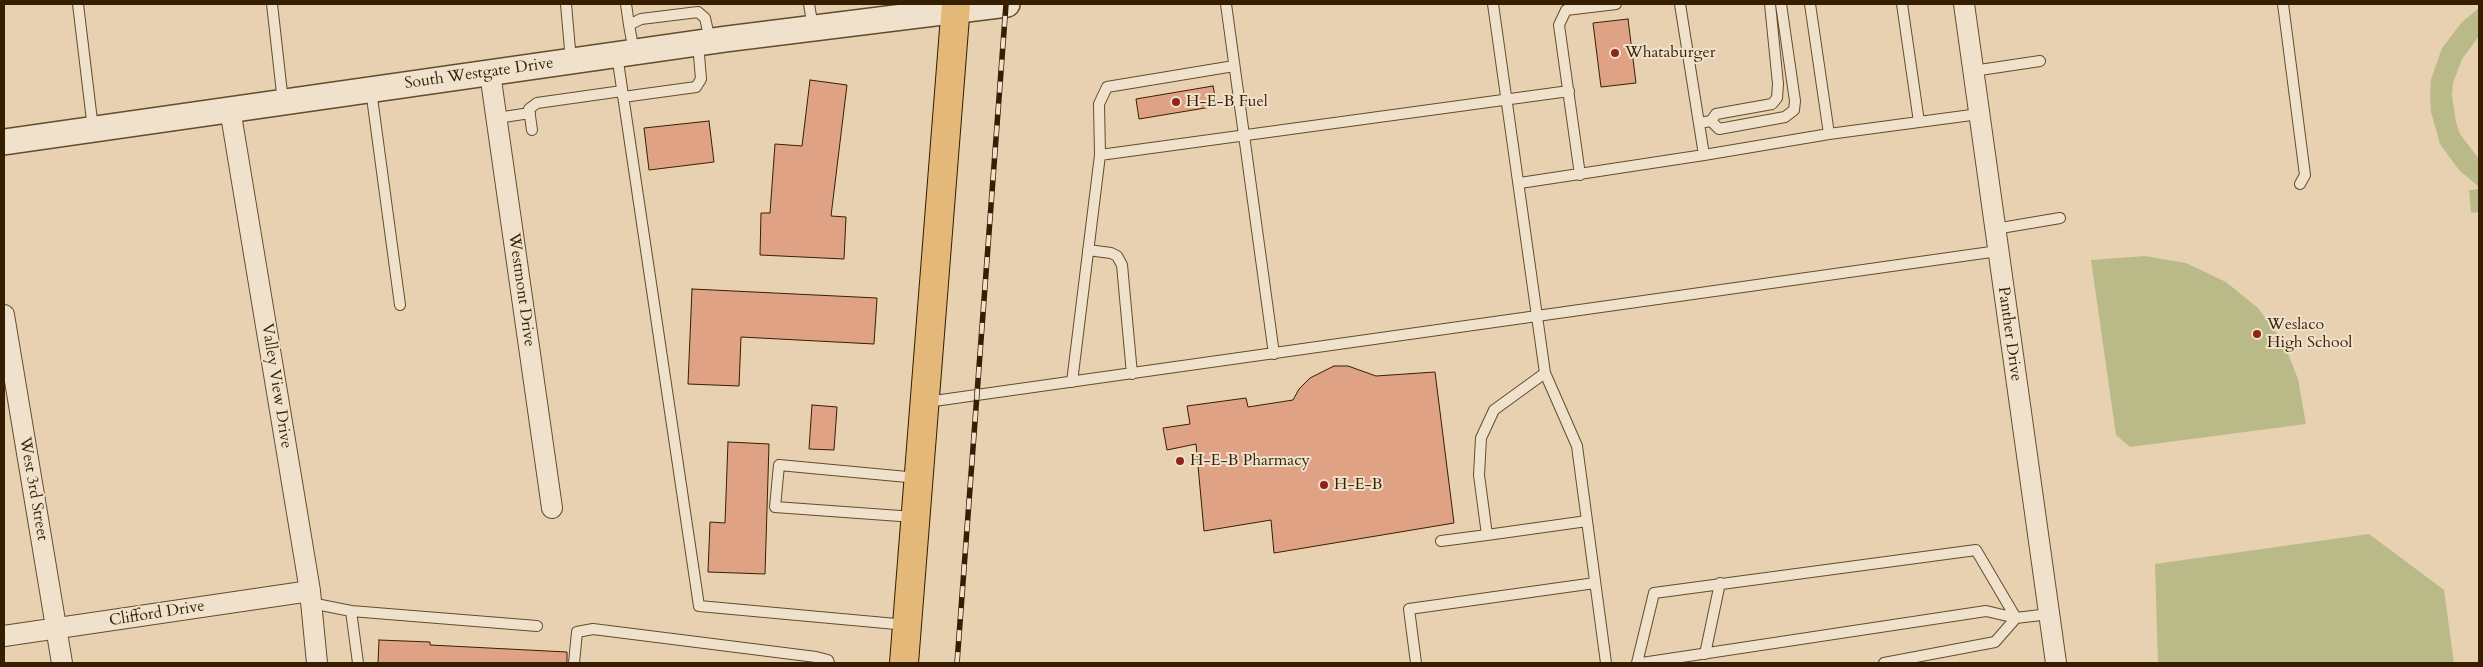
<!DOCTYPE html>
<html>
<head>
<meta charset="utf-8">
<style>
	body { margin:0 }
	#map { position:relative; width:2483px; height:667px; overflow:hidden; background:#e8d1b1; font-family:Cardo,serif }
	canvas { display:block }
	.frame { position:absolute; inset:0; border:5px solid #351f00; pointer-events:none }
</style>
</head>
<body>
<div id="map">
<canvas width="2483" height="667"></canvas>
<div class="frame"></div>
</div>
<script>
const ctx = document.querySelector('canvas').getContext('2d');
ctx.lineJoin = 'round';
function paint(path, color) {
  ctx.fillStyle = color;
  ctx.fill(path, 'evenodd');
}
function shape(rows) {
  const path = new Path2D();
  for (const r of rows) {
    path.moveTo(r[0], r[1]);
    for (let i = 2; i < r.length; i += 2) path.lineTo(r[i], r[i + 1]);
  }
  return path;
}
function strokePath(path, color, width, dash) {
  ctx.strokeStyle = color;
  ctx.lineWidth = width;
  ctx.lineCap = dash ? 'butt' : 'round';
  ctx.setLineDash(dash || []);
  ctx.stroke(path);
}
function label(font, color, halo, rows, align = 'center') {
  ctx.font = font + ' Cardo,serif';
  ctx.lineWidth = 4;
  ctx.setLineDash([]);
  ctx.textBaseline = 'middle';
  ctx.strokeStyle = halo;
  ctx.fillStyle = color;
  for (const [text, x, y, turn = 0] of rows) {
    ctx.save();
    ctx.translate(x, y);
    ctx.rotate((+turn || 0) * Math.PI / 180);
    ctx.textAlign = isNaN(turn) ? turn : align;
    if (halo) ctx.strokeText(text, 0, 0);
    ctx.fillText(text, 0, 0);
    ctx.restore();
  }
}
const green = shape([
	[2479,8,2479,36,2462,59,2453,83,2452,96,2456,122,2460,134,2479,159,2479,187,2459,170,2440,144,2431,112,2430,96,2431,79,2442,48,2462,22],
	[2479,189,2479,212,2471,213,2469,190],
	[2145,256,2186,263,2226,282,2258,308,2284,343,2298,379,2306,424,2130,447,2116,435,2091,260],
	[2369,534,2444,590,2454,663,2158,663,2155,564]
]);
const building = shape([
	[1628,19,1636,83,1601,87,1593,23,1628,19],
	[810,80,847,85,831,216,846,217,844,259,760,255,761,213,770,213,775,144,802,146,810,80],
	[1213,86,1217,106,1139,119,1136,99,1213,86],
	[709,121,714,162,649,170,644,128,709,121],
	[692,289,877,298,874,344,741,337,739,386,688,384,692,289],
	[1334,366,1348,366,1376,376,1435,372,1454,523,1274,553,1271,520,1204,531,1196,444,1167,450,1163,428,1190,424,1187,406,1246,398,1248,407,1293,400,1299,389,1310,378,1334,366],
	[812,405,837,407,834,450,809,449,812,405],
	[728,442,769,444,765,574,708,572,710,522,725,523,728,442],
	[379,640,430,642,430,645,567,652,567,663,378,663,379,640]
]);
const service = shape([
	[78,4,93,129],
	[272,4,283,102],
	[566,4,571,61],
	[626,4,629,25],
	[809,4,813,28],
	[1226,4,1274,354],
	[1493,4,1545,373,1577,446,1606,663],
	[1810,4,1829,134,1979,114],
	[1902,4,1919,122],
	[2283,4,2305,175,2300,184],
	[634,52,629,25,641,19,698,12,705,18,710,40],
	[617,55,699,606,907,625],
	[1973,71,2040,61],
	[371,90,400,305],
	[623,97,696,87,701,79,698,43],
	[497,118,530,113],
	[1711,121,1716,114,1772,104,1777,98,1778,84,1770,4],
	[1699,123,1711,121,1719,129,1785,117,1794,110,1795,101,1781,4],
	[532,130,529,109,537,103,622,91],
	[1100,155,1569,91],
	[1704,155,1829,134],
	[1580,175,1559,25,1566,10,1616,4],
	[1520,183,1704,155,1680,4],
	[1995,229,2060,218],
	[1088,250,1111,253,1117,256,1122,265,1132,374],
	[1545,373,1494,410,1481,438,1479,475,1487,535,1587,521],
	[1072,382,1100,155,1099,104,1107,87,1234,66],
	[927,402,1998,251],
	[914,517,775,507,779,465,918,478],
	[1441,541,1487,535],
	[311,603,351,611,537,626],
	[351,611,358,663],
	[1705,654,1720,583],
	[574,663,577,632,593,629,816,657,828,660,829,663],
	[1416,663,1409,609,1595,583],
	[1637,663,1654,593,1976,550,2016,618],
	[1642,663,1986,611,2016,618,2049,614],
	[1884,663,1995,642,2016,618]
]);
const minor = shape([
	[1964,4,2056,663],
	[490,73,552,508],
	[230,109,310,591,317,663],
	[4,315,62,663],
	[4,636,310,591]
]);
const tertiary = shape([
	[4,142,726,39,1007,4]
]);
const primary = shape([
	[904,663,956,4]
]);
const rail = shape([
	[957,663,1006,4]
]);
const markers = [
	[1615,53,5,"#8f2418"],
	[1176,102,5,"#8f2418"],
	[2257,334,5,"#8f2418"],
	[1180,461,5,"#8f2418"],
	[1324,485,5,"#8f2418"]
];
const poiNames = [
	["Whataburger",1625,53],
	["H-E-B Fuel",1186,102],
	["Weslaco",2267,325],
	["High School",2267,343],
	["H-E-B Pharmacy",1190,461],
	["H-E-B",1334,485]
];
const streetNames = [
	["South Westgate Drive",479,74,-8],
	["Westmont Drive",521,290,82],
	["Panther Drive",2009,334,82],
	["Valley View Drive",276,386,81],
	["West 3rd Street",33,489,80],
	["Clifford Drive",157,614,-9]
];
paint(green, '#baba88');
paint(building, '#dfa285');
strokePath(building, '#351f00', 1);
strokePath(service, '#624c2c', 12);
strokePath(minor, '#624c2c', 22);
strokePath(tertiary, '#624c2c', 28);
strokePath(primary, '#351f00', 30);
strokePath(service, '#f0e1cc', 10);
strokePath(minor, '#f0e1cc', 20);
strokePath(tertiary, '#f0e1cc', 25);
strokePath(primary, '#e4b878', 28);
strokePath(rail, '#351f00', 5.5);
strokePath(rail, '#f0e1cc', 4, [11]);
for (const [x, y, r, color] of markers) {
  const dot = new Path2D();
  dot.arc(x, y, r, 0, 2 * Math.PI);
  ctx.fillStyle = color;
  ctx.fill(dot);
  strokePath(dot, '#f0e1cc', 2);
}
label('16px', '#351f00', '#f0e1cc', poiNames, 'left');
label('16px', '#351f00', '#f0e1cc', streetNames);
</script>
</body>
</html>
